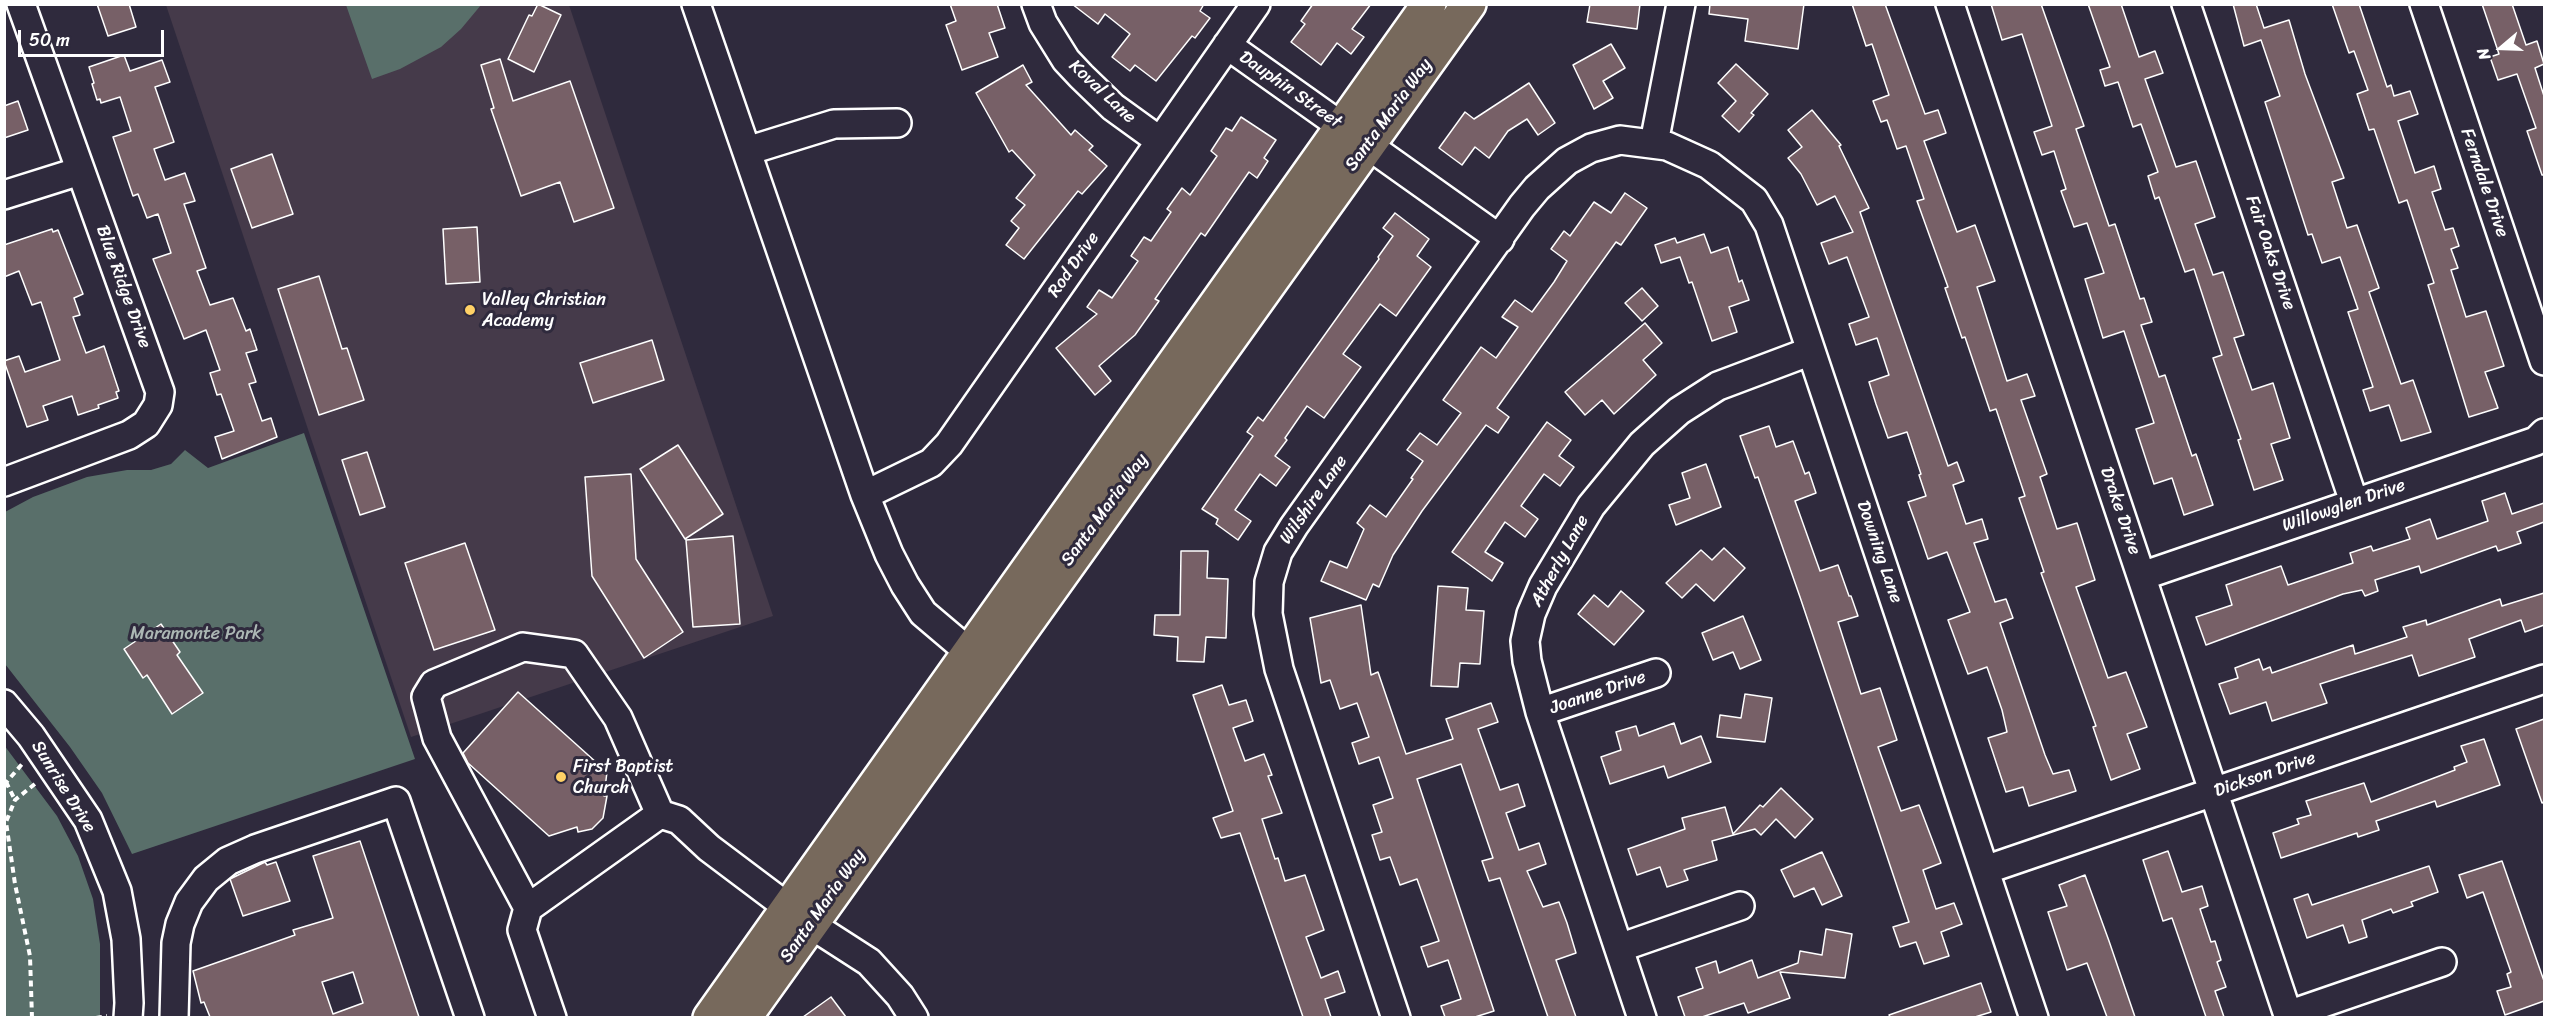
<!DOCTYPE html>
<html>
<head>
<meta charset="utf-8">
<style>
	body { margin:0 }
	#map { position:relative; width:2549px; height:1022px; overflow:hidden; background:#2f2a3d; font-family:Sriracha,sans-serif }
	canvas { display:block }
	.frame { position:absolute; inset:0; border:6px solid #fff; pointer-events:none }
	.north { position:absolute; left:2471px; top:18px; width:60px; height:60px; -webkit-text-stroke:4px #2f2a3d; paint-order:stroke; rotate:251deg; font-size:16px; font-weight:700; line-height:24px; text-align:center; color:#fff }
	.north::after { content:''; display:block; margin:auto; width:21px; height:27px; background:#fff; clip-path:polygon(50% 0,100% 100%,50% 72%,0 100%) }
	.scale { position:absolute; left:18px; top:30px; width:146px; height:27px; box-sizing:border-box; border:3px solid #fff; border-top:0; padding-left:8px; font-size:18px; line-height:21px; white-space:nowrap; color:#fff; -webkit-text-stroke:4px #2f2a3d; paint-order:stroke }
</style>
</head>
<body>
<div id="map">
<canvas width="2549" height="1022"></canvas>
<div class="frame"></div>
<div class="north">N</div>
<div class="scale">50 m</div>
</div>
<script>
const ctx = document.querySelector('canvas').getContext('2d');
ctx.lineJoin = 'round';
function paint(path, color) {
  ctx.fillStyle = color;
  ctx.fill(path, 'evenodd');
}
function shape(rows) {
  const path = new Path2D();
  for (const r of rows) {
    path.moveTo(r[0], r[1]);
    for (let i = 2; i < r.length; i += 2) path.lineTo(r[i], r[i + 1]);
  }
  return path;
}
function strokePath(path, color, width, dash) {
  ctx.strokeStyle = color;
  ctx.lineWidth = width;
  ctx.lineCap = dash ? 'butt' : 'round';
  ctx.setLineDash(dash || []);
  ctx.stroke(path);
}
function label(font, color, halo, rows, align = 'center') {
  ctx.font = font + ' Sriracha,sans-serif';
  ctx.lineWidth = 6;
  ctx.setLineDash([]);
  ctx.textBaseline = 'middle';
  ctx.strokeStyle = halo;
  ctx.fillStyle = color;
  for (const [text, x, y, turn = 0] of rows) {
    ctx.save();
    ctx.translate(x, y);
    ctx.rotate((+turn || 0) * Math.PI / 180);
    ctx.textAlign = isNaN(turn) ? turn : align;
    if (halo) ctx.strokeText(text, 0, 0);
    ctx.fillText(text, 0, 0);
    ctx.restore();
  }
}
const built = shape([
	[166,5,569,5,773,616,411,737]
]);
const green = shape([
	[346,5,346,4,481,5,461,29,441,47,400,69,372,79],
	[304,433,415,759,132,854,102,793,70,747,5,664,5,512,33,497,87,477,127,470,151,470,171,464,185,450,208,468],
	[4,745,57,816,78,856,93,899,100,944,100,1017,5,1017]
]);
const building = shape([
	[97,4,129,4,136,27,108,36,97,4],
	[538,4,561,15,534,72,508,59,529,15,532,16,538,4],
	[950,4,997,4,1005,28,989,33,998,57,962,70,946,25,956,21,950,4],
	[1072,4,1204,4,1200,11,1210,18,1195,38,1192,36,1156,81,1135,65,1130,71,1112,57,1130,34,1105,14,1098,24,1072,4],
	[1313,4,1371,4,1352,29,1364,37,1351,54,1337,43,1321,65,1291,42,1305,24,1301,21,1313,4],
	[1590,4,1640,4,1637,29,1587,22,1590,4],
	[1710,4,1804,4,1798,49,1745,41,1748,19,1709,14,1710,4],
	[1852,4,1885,4,1925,114,1938,110,1946,133,1924,141,1957,232,1975,225,1995,281,1977,287,2007,381,2027,374,2035,396,2021,400,2047,474,2040,477,2057,529,2077,523,2095,580,2076,587,2108,678,2126,672,2147,727,2127,734,2140,769,2111,780,2093,727,2096,726,2041,573,2044,572,2019,498,2025,496,1996,409,1990,411,1965,337,1962,338,1945,288,1948,287,1917,201,1924,199,1906,146,1897,149,1887,120,1881,122,1873,101,1889,95,1872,44,1866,46,1852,4],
	[1991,4,2041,4,2084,126,2076,129,2109,226,2115,224,2140,299,2144,298,2152,322,2141,325,2159,377,2165,375,2192,456,2196,454,2213,505,2184,515,2172,478,2154,484,2136,429,2154,423,2124,331,2103,338,2085,279,2104,273,2087,223,2074,227,2061,191,2066,189,2054,151,2042,155,2034,132,2052,126,2022,34,2002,40,1991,4],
	[2088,4,2121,4,2139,57,2155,51,2163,73,2145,79,2176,167,2196,161,2215,217,2195,224,2213,275,2223,272,2244,335,2234,338,2252,390,2273,383,2290,438,2271,444,2283,480,2254,490,2238,440,2241,439,2213,358,2222,355,2194,269,2185,272,2159,197,2155,199,2148,176,2158,172,2141,124,2133,127,2118,82,2105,86,2100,70,2110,67,2088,4],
	[2233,4,2256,4,2264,28,2289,20,2305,74,2344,178,2332,182,2347,228,2357,225,2379,288,2369,292,2401,384,2413,380,2431,432,2401,441,2389,405,2370,411,2363,390,2373,387,2348,312,2358,309,2340,257,2322,263,2312,234,2308,235,2265,102,2280,96,2261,40,2244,46,2233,4],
	[2332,4,2359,4,2387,87,2391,85,2394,96,2410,91,2418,114,2398,121,2415,173,2434,166,2441,189,2432,192,2445,230,2453,228,2459,246,2451,249,2458,268,2451,270,2466,317,2486,311,2504,366,2485,372,2498,408,2469,417,2428,285,2434,283,2407,200,2399,203,2374,129,2369,130,2357,94,2368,90,2354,51,2349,53,2332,4],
	[2482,4,2512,4,2526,45,2537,41,2544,64,2535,68,2544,96,2544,175,2542,175,2527,131,2536,128,2517,74,2498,80,2490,57,2499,54,2482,4],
	[1611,44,1625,68,1603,81,1613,98,1594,109,1573,65,1611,44],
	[124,55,130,71,162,60,170,82,155,87,174,142,154,149,165,180,185,173,195,201,184,204,206,268,197,271,210,305,233,298,246,331,250,329,257,350,246,353,256,382,249,384,262,421,271,418,277,437,222,459,215,437,234,431,221,394,217,395,210,373,220,370,206,330,184,339,153,259,171,253,158,214,147,218,138,194,133,196,113,137,131,131,120,97,101,103,100,99,97,100,92,84,94,83,89,67,124,55],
	[500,59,513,101,570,81,614,208,574,222,560,182,521,196,491,109,494,108,481,65,500,59],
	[1736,64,1768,94,1751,113,1754,115,1739,132,1722,116,1736,101,1718,83,1736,64],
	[1023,65,1032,82,1026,85,1071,135,1075,130,1093,146,1089,150,1107,166,1082,194,1078,191,1024,259,1006,245,1019,228,1011,221,1025,205,1016,198,1035,175,1012,150,1009,152,976,93,1023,65],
	[1529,83,1555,123,1538,135,1527,119,1508,131,1489,158,1475,147,1462,165,1439,148,1465,112,1474,119,1529,83],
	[18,101,28,130,4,138,4,106,18,101],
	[1812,110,1841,145,1839,146,1869,208,1860,212,1948,466,1957,462,1964,481,1953,485,1966,524,1982,519,1988,539,1974,543,1995,602,2006,599,2013,618,2000,623,2045,755,2053,774,2069,770,2076,791,2029,806,2023,787,2006,792,1988,738,2007,732,2002,710,1987,667,1968,674,1948,620,1970,612,1947,552,1928,559,1916,524,1908,502,1926,496,1919,475,1921,474,1907,432,1888,438,1876,404,1869,382,1889,375,1877,338,1856,345,1849,324,1869,317,1847,257,1829,264,1821,243,1853,232,1835,196,1817,205,1801,174,1788,158,1802,147,1788,130,1812,110],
	[1241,117,1276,140,1264,158,1268,161,1257,178,1249,172,1205,236,1201,233,1155,299,1159,301,1135,335,1099,366,1111,381,1095,395,1056,348,1097,314,1087,307,1099,290,1112,298,1138,261,1131,256,1144,237,1151,241,1171,212,1167,209,1182,188,1190,195,1217,156,1211,151,1226,128,1232,131,1241,117],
	[272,154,293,214,252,228,231,169,272,154],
	[1625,193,1647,208,1621,245,1616,242,1497,408,1509,417,1498,433,1486,425,1422,511,1393,555,1379,587,1373,584,1366,600,1321,581,1330,561,1347,568,1364,529,1357,523,1370,505,1386,517,1413,479,1411,478,1423,461,1407,450,1420,433,1437,445,1461,413,1443,400,1481,347,1496,358,1518,327,1502,317,1515,300,1532,312,1554,282,1567,261,1551,249,1564,231,1570,236,1594,202,1611,213,1625,193],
	[1395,213,1429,239,1417,256,1431,267,1396,316,1380,304,1343,354,1361,367,1324,418,1307,406,1285,438,1287,440,1275,456,1290,467,1276,486,1260,474,1235,510,1251,521,1238,540,1216,524,1218,519,1202,509,1253,436,1247,432,1258,417,1263,421,1379,259,1378,257,1393,236,1383,228,1395,213],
	[477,227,480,282,446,284,443,229,477,227],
	[52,229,53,232,58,230,83,294,74,298,80,315,73,317,86,353,104,346,119,391,116,392,118,398,98,405,99,408,78,415,72,396,43,406,48,420,27,427,4,361,19,356,25,372,60,360,41,302,32,305,19,271,4,277,4,245,52,229],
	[1704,234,1711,253,1728,247,1739,282,1742,280,1749,300,1729,307,1737,332,1712,341,1692,282,1689,283,1680,257,1661,263,1655,245,1675,238,1677,243,1704,234],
	[319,276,342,349,347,348,364,400,319,415,278,289,319,276],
	[1642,288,1658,306,1642,321,1625,303,1642,288],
	[1645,323,1662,343,1643,360,1656,375,1614,414,1602,400,1585,415,1565,392,1645,323],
	[652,340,664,380,593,403,580,363,652,340],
	[1547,422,1571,440,1559,456,1574,467,1560,486,1544,474,1521,506,1538,519,1525,537,1505,522,1485,552,1503,563,1492,581,1452,552,1547,422],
	[1769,426,1776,447,1793,441,1805,474,1809,472,1816,493,1795,501,1820,571,1838,565,1849,596,1851,596,1858,616,1838,622,1861,694,1880,688,1897,740,1878,747,1901,811,1919,805,1941,863,1923,870,1936,909,1954,903,1962,924,1941,932,1949,956,1924,964,1916,942,1900,947,1893,927,1909,922,1800,597,1758,477,1755,478,1740,436,1769,426],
	[678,445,723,514,685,539,640,469,678,445],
	[367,452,385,507,360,515,342,460,367,452],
	[1706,464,1721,507,1676,525,1669,505,1690,498,1682,473,1706,464],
	[631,474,636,559,683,632,644,658,592,576,585,477,631,474],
	[2505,493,2512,514,2544,503,2544,522,2517,532,2521,543,2498,551,2496,546,2421,573,2419,566,2375,580,2378,591,2365,596,2362,590,2343,594,2206,645,2196,617,2232,605,2226,585,2281,566,2288,585,2353,563,2350,553,2371,546,2373,551,2410,539,2406,528,2430,519,2437,539,2488,521,2482,501,2505,493],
	[733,536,740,624,693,627,686,540,733,536],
	[465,543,495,630,434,650,405,563,465,543],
	[1724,548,1745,568,1714,601,1696,584,1682,598,1666,583,1701,550,1712,560,1724,548],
	[1181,551,1208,551,1207,578,1228,579,1226,638,1206,637,1204,662,1177,661,1178,637,1154,635,1155,615,1180,615,1181,551],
	[1438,586,1468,588,1466,610,1484,611,1480,664,1460,663,1458,687,1431,686,1438,586],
	[1621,591,1644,611,1614,645,1578,614,1594,595,1608,607,1621,591],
	[2544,593,2544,625,2525,632,2521,620,2469,639,2475,657,2419,676,2412,655,2320,684,2327,703,2272,721,2266,702,2230,714,2219,684,2238,678,2235,668,2259,659,2263,670,2270,667,2272,673,2353,645,2355,654,2407,637,2403,627,2426,620,2427,625,2500,599,2502,606,2544,593],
	[1361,605,1371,675,1378,672,1406,754,1453,739,1446,719,1491,703,1498,722,1478,729,1500,790,1518,784,1525,806,1506,813,1519,850,1539,843,1546,864,1527,871,1543,907,1559,902,1567,923,1576,953,1556,960,1576,1017,1548,1017,1500,878,1489,881,1482,861,1493,858,1461,764,1417,779,1494,1011,1475,1017,1445,1017,1441,1006,1461,999,1448,960,1428,967,1421,947,1439,941,1417,879,1400,885,1390,857,1380,860,1372,835,1382,832,1373,805,1393,798,1379,757,1359,764,1352,743,1369,737,1357,703,1340,709,1330,680,1321,683,1310,618,1361,605],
	[1743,616,1761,660,1740,669,1733,652,1713,660,1702,633,1743,616],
	[161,624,180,652,177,655,203,693,172,714,147,675,143,678,124,649,161,624],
	[1222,685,1229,705,1246,700,1253,721,1233,728,1245,761,1264,754,1272,775,1268,776,1282,813,1262,819,1275,859,1278,858,1285,881,1305,875,1324,930,1306,937,1321,978,1338,971,1345,992,1325,999,1331,1017,1303,1017,1240,833,1221,838,1213,818,1233,811,1193,695,1222,685],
	[518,692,607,772,604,796,607,796,603,818,592,829,578,832,577,827,549,836,468,763,463,753,518,692],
	[1745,694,1772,698,1765,742,1717,737,1720,715,1741,718,1745,694],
	[2544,719,2544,802,2542,803,2516,729,2544,719],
	[1674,723,1681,744,1701,736,1711,762,1668,778,1664,766,1610,784,1601,757,1621,750,1616,732,1636,726,1639,736,1674,723],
	[2484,739,2500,785,2437,807,2435,801,2376,821,2379,830,2358,837,2357,833,2281,858,2273,833,2299,824,2297,819,2311,815,2306,801,2364,783,2371,802,2455,770,2454,767,2467,762,2461,746,2484,739],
	[1781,788,1813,819,1795,838,1776,819,1761,835,1755,829,1712,841,1717,860,1684,870,1688,880,1667,887,1660,867,1637,875,1628,849,1685,829,1682,818,1725,807,1733,834,1760,805,1763,807,1781,788],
	[360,841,419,1017,210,1017,204,1002,201,1003,193,971,295,935,293,930,333,918,313,856,360,841],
	[353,972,363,1003,333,1014,322,982,353,972],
	[2168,851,2182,892,2202,886,2208,906,2200,909,2211,942,2215,941,2221,960,2217,962,2226,987,2215,991,2224,1017,2206,1017,2172,918,2163,921,2143,860,2168,851],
	[1822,852,1842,896,1822,905,1814,888,1794,897,1781,870,1822,852],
	[2502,861,2544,981,2544,1001,2505,1015,2497,991,2511,987,2507,974,2511,972,2483,892,2467,898,2459,875,2502,861],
	[265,862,267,865,276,862,290,901,243,916,230,879,265,862],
	[2429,866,2438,892,2411,902,2413,906,2393,913,2391,909,2362,920,2367,937,2349,943,2343,925,2307,938,2294,899,2308,894,2312,905,2429,866],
	[2085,875,2109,941,2135,1017,2107,1017,2087,963,2067,970,2048,912,2067,906,2059,885,2085,875],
	[1826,929,1852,934,1845,978,1780,972,1790,998,1748,1013,1744,1003,1702,1017,1685,1017,1678,997,1703,988,1696,968,1716,961,1719,973,1752,960,1758,978,1798,963,1800,951,1822,955,1826,929],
	[1981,983,1991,1012,1975,1017,1890,1017,1889,1015,1981,983],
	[831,997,846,1017,803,1017,831,997]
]);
const path = shape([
	[6,782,15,800],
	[4,785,23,763],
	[32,1018,30,956,15,884,6,822,15,800,36,783],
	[96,1018,107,1016]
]);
const minor = shape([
	[696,4,865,495,889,554,905,585,923,613,969,652],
	[1036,4,1043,23,1066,60,1081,76,1113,107,1160,141],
	[1950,4,2289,1018],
	[2186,4,2354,502],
	[2424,4,2544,361],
	[1227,45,1500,239],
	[1654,143,1681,4],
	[747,151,834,124,897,123],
	[4,195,80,171],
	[4,482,129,435,146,424,158,405,160,392,21,4],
	[865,495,931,463,949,444,1256,4],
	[2142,576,2536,441,2544,433],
	[4,704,31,736,88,820,117,891,126,939,129,1003,128,1018],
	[1540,712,1656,673],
	[1985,870,2544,679],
	[528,908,437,738,426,697,434,684,523,647,574,654,618,718,660,814],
	[1619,948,1740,906],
	[2288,1015,2442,962],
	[174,1018,176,943,180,924,189,902,206,879,228,861,255,849,396,801,470,1018],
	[552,1018,522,930,528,908,660,814,679,820,709,848,810,924,869,962,900,996,914,1018],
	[1396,1018,1279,669,1268,614,1269,582,1278,552,1294,526,1522,206,1537,188,1567,161,1591,148,1620,140,1667,146,1709,165,1754,200,1769,225,2034,1018],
	[1642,1018,1540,712,1527,661,1525,641,1531,614,1543,586,1591,506,1642,444,1679,411,1718,386,1811,351]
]);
const major = shape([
	[710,1018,1429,4],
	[744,1018,1469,4]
]);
const markers = [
	[470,310,6,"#ffd166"],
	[561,777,6,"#ffd166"]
];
const streetNames = [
	["Dauphin Street",1290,90,35],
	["Koval Lane",1102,92,43],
	["Santa Maria Way",1389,115,-54],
	["Ferndale Drive",2484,183,71],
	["Fair Oaks Drive",2270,253,71],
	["Rod Drive",1074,265,-55],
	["Blue Ridge Drive",123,287,70],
	["Wilshire Lane",1314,500,-55],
	["Willowglen Drive",2344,506,-19],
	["Santa Maria Way",1105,510,-54],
	["Drake Drive",2120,511,71],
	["Downing Lane",1879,552,71],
	["Atherly Lane",1560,561,-61],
	["Joanne Drive",1598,693,-19],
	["Dickson Drive",2265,775,-19],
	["Sunrise Drive",63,787,58],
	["Santa Maria Way",823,906,-55]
];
const poiNames = [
	["Valley Christian",482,300],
	["Academy",482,321],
	["First Baptist",573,767],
	["Church",573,788]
];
const parkNames = [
	["Maramonte Park",196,634]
];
paint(built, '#453a4a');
paint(green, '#596f6a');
paint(building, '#776067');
strokePath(building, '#fff', 1.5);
strokePath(minor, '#fff', 32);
strokePath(major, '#fff', 38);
strokePath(path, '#fff', 4, [6, 4.5]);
strokePath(minor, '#2f2a3d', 27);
strokePath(major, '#77695c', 33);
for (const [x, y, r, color] of markers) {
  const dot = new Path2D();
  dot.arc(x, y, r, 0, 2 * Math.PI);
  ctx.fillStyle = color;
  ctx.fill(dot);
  strokePath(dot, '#2f2a3d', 2);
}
label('18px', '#fff', '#2f2a3d', streetNames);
label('18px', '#fff', '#2f2a3d', poiNames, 'left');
label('18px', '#acb7b4', '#2f2a3d', parkNames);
</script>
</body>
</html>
